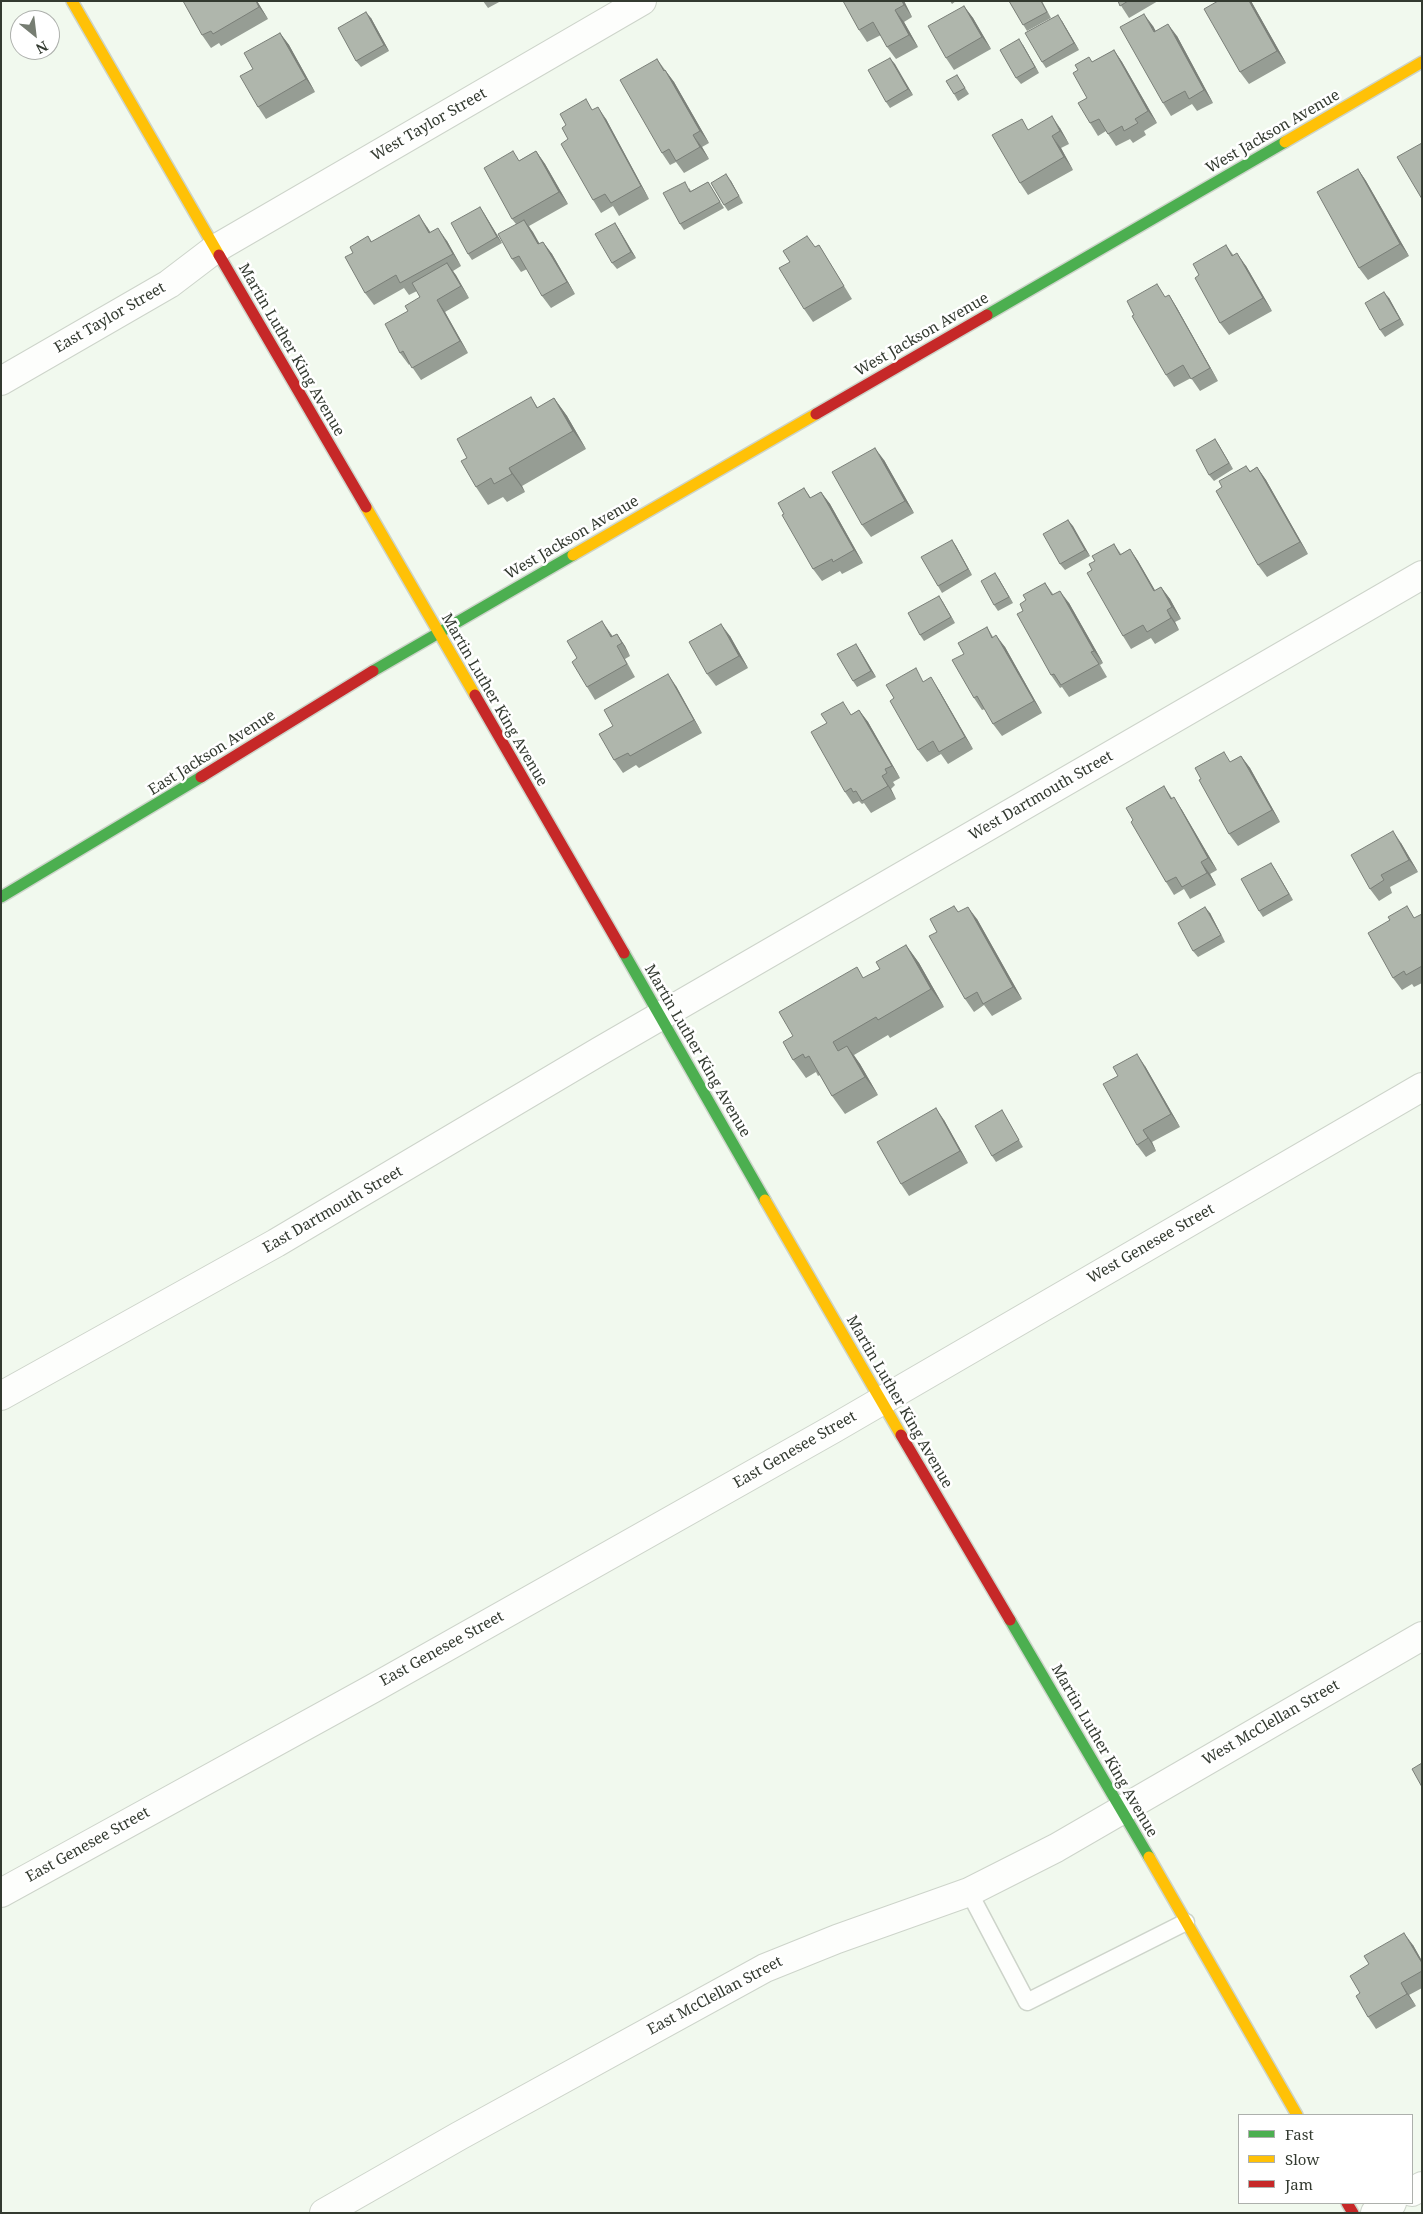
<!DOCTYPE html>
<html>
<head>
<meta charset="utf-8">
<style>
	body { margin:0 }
	#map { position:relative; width:1423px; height:2214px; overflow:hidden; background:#f1f9ee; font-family:"Noto Serif",serif }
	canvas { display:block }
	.frame { position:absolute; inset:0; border:2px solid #333a30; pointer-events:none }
	.legend { position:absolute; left:1238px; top:2114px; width:175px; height:90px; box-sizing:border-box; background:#fff; border:1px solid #adb0ac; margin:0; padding:6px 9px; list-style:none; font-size:15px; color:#333a30 }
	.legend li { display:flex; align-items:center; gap:10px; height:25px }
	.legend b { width:25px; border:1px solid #adb0ac }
	.north { position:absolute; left:10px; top:10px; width:50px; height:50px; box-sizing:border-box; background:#fff; border:1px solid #adb0ac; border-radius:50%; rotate:151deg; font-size:14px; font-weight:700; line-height:20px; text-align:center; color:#333a30 }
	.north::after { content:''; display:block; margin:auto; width:18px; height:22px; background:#767d72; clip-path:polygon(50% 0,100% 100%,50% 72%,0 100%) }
</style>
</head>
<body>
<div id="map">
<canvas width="1423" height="2214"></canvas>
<div class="frame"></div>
<ul class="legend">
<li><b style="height:6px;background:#4caf50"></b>Fast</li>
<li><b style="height:6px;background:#ffc107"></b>Slow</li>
<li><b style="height:6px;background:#c62828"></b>Jam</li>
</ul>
<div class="north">N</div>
</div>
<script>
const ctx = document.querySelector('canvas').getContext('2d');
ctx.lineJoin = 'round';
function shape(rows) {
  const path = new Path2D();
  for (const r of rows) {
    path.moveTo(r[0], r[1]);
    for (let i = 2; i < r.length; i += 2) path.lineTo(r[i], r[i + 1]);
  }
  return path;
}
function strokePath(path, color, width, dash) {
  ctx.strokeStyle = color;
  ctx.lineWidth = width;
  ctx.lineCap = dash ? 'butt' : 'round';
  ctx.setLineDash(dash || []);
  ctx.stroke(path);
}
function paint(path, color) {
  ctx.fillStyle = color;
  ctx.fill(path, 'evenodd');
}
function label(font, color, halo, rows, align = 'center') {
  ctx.font = font + ' "Noto Serif",serif';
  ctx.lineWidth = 5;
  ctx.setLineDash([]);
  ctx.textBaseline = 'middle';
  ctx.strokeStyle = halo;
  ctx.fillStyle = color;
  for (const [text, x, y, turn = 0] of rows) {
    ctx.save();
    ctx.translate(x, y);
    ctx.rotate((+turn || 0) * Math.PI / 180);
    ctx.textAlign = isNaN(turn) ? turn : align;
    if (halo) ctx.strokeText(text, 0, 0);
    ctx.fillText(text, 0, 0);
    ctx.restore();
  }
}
const lane = shape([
	[969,1892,1027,2002,1186,1922]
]);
const street = shape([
	[1,381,169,284,215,249,642,1],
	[1,1396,276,1243,600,1051,1422,575],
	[1,1893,372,1689,833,1429,1422,1087],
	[1412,2192,1422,2186],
	[324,2213,459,2136,765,1968,837,1939,969,1892,1056,1848,1422,1636],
	[1375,2213,1392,2203]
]);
const fast = shape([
	[987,315,1285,142],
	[373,671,573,555],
	[1,897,201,777],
	[624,953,765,1200],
	[1010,1620,1149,1857]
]);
const slow = shape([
	[72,1,219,255],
	[1285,142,1422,62],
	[366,507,475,695],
	[573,555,816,414],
	[765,1200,901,1435],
	[1149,1857,1297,2115]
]);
const jam = shape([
	[219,255,366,507],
	[816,414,987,315],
	[475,695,624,953],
	[201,777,373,671],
	[901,1435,1010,1620],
	[1347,2203,1353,2213]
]);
const wall = shape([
	[257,1,268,19,221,46,219,43,211,48,202,35],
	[483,1,501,1,488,8],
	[904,1,912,17,904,22,918,47,896,59,887,47,881,35,867,42,859,30],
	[950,1,956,1,952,4],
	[1009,1,1042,1,1051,18,1027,31],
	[1118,1,1158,1,1129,18],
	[1251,1,1286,63,1249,84,1240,72],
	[964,6,973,18,991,49,954,70,946,58],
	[371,18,389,51,361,67,356,61],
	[1062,21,1079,50,1046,68,1042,62],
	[1153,26,1155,31,1177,36,1213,103,1197,111,1192,104,1171,116,1163,103],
	[280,33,289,45,315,92,266,119,258,107,253,69],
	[1023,45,1039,73,1021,84,1016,78],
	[1114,50,1122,62,1157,123,1144,131,1146,135,1133,143,1130,139,1116,146,1106,131,1098,136,1090,123,1087,98,1092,62],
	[890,58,913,95,890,108,886,102],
	[657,59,674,82,709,143,702,147,709,159,684,173,676,162,670,165,662,153],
	[957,75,969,94,958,101,954,94],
	[593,110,606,119,649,199,619,216,613,206,601,213,593,200],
	[1060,128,1069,144,1061,148,1073,170,1028,195,1020,183,1029,129],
	[536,151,545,164,568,204,529,226,539,244,543,242,552,254,575,294,551,308,542,296,527,269,521,272,512,259,516,224,512,219,520,160],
	[1358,169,1366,181,1409,256,1368,280,1359,268],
	[731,181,743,203,728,211,724,205],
	[708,182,724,208,684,230,680,224,689,188,691,191],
	[480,207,502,243,472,260,468,254],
	[615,223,636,258,617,269,612,263],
	[427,227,431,233,447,241,461,266,453,271,469,298,445,312,468,353,421,380,410,364,409,365,400,353,408,311,420,297,417,291,409,295,404,288,374,305,365,293,353,253,368,236,372,242],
	[819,245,827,258,852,299,813,322,804,309,815,247],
	[1226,245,1234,256,1246,266,1272,311,1229,335,1220,323,1199,275],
	[1169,295,1177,308,1218,381,1200,391,1191,378,1174,387,1166,375,1166,297],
	[1389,298,1404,325,1385,337,1380,330],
	[531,397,538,408,554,398,567,416,586,449,522,486,525,492,507,502,503,497,488,505,476,487,467,458],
	[1215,439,1233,469,1214,481,1209,475],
	[884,460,914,513,871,537,862,525],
	[1246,466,1250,471,1257,467,1266,480,1308,554,1267,577,1258,565,1222,487],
	[804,488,811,498,821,492,830,504,863,563,842,574,840,571,822,581,813,569,784,514],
	[1068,520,1090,556,1065,570,1060,564],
	[952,540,956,546,972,575,942,593,938,586],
	[1114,544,1121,554,1130,549,1138,561,1155,591,1161,587,1170,599,1181,619,1175,622,1179,630,1155,644,1151,638,1131,649,1123,636,1092,570,1095,561],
	[999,579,1013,603,998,611,994,605],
	[1045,583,1053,594,1069,603,1103,663,1100,665,1107,677,1069,697,1062,687,1060,688,1051,675,1026,600],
	[939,596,955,623,924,641,920,635],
	[987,627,993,637,1005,647,1042,713,1002,736,993,724,985,709,982,710,974,698,964,654],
	[611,634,612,636,617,634,625,646,630,656,625,659,635,677,595,700,587,687],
	[730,636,748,668,716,686,707,674],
	[860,650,876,677,857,687,853,681],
	[925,681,939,690,973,749,948,764,941,754,927,762,918,750],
	[676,686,702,733,639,768,636,765,623,773,614,760,613,726],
	[859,710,868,722,900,778,893,782,895,785,891,789,896,799,871,813,864,803,862,804,859,801,853,804,845,792,852,714],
	[1241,756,1250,768,1280,822,1238,846,1229,834,1231,762],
	[1164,786,1172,798,1182,810,1217,870,1210,874,1216,885,1190,899,1184,889,1174,895,1166,882,1133,820],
	[1401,843,1418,872,1390,887,1392,893,1379,901,1370,889],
	[1271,863,1293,900,1263,917,1259,911],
	[954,906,958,912,977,919,1022,999,992,1016,984,1005,974,1012,965,999,937,932],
	[1210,913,1225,942,1198,957,1193,951],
	[1422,914,1422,983,1414,987,1412,984,1402,990,1393,978,1415,918],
	[906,945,919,963,944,1007,890,1038,888,1035,854,1055,860,1064,878,1095,845,1114,832,1096,820,1075,818,1076,816,1072,806,1078,793,1060,793,1036,864,978,880,969],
	[1145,1066,1180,1127,1152,1142,1156,1151,1146,1157,1137,1145],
	[1002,1110,1023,1147,996,1162,992,1156],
	[944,1120,968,1163,909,1196,901,1184],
	[1413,1945,1422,1961,1422,1988,1409,1995,1416,2006,1376,2029,1368,2017,1360,1993]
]);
const shadedWall = shape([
	[256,1,257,1,268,19,259,7],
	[902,1,904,1,912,17,904,5],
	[1249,1,1251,1,1286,63,1277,51],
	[964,6,973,18,991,49,982,37],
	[895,10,904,22,918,47,909,35],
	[366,12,371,18,389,51,384,45],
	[1144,14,1153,26,1163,44,1154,32],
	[1058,15,1062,21,1079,50,1074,43],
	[1168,24,1177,36,1213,103,1204,90],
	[280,33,289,45,315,92,306,79],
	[1019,39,1023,45,1039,73,1035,67],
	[1114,50,1122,62,1157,123,1148,111],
	[890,58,895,64,913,95,908,89],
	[665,70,674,82,709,143,700,131],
	[598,107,606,119,649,199,641,186],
	[1052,116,1060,128,1069,144,1060,131],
	[693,135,702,147,709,159,700,147],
	[1052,136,1061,148,1073,170,1064,157],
	[536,151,545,164,568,204,559,192],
	[1358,169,1366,181,1409,256,1400,244],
	[726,174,731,181,743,203,739,196],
	[480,207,484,213,502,243,497,237],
	[419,215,427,227,438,246,429,233],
	[524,220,533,232,547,257,538,244],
	[615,223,619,229,636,258,631,252],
	[438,228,447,241,461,266,453,254],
	[543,242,552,254,575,294,567,282],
	[1237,253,1246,266,1272,311,1263,298],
	[447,263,456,275,469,298,461,286],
	[1384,292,1389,298,1404,325,1400,319],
	[1169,295,1177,308,1218,381,1210,368],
	[437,300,445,312,468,353,460,341],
	[554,398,567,416,586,449,573,431],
	[1215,439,1219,445,1233,469,1229,463],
	[875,448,884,460,914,513,905,501],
	[1257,467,1266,480,1308,554,1300,542],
	[509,468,522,486,525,492,512,474],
	[821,492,830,504,863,563,854,550],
	[1068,520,1073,526,1090,556,1085,550],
	[952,540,956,546,972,575,968,569],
	[1130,549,1138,561,1163,604,1154,591],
	[995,573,999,579,1013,603,1009,597],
	[1161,587,1170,599,1181,619,1172,607],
	[1060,591,1069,603,1103,663,1094,651],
	[939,596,943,602,955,623,951,617],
	[1167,610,1175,622,1179,630,1171,618],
	[602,621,611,634,618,646,611,637],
	[721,624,730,636,748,668,739,656],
	[617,634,625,646,630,656,622,643],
	[996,635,1005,647,1042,713,1034,701],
	[856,644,860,650,876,677,871,671],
	[668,674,676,686,702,733,694,720],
	[931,677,939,690,973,749,965,737],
	[859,710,868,722,900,778,892,766],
	[1241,756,1250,768,1280,822,1272,810],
	[882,776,891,789,896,799,888,786],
	[1174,797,1182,810,1217,870,1208,858],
	[1393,831,1401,843,1418,872,1409,860],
	[1201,862,1210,874,1216,885,1207,873],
	[1271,863,1275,869,1293,900,1289,894],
	[968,907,977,919,1022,999,1013,987],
	[1205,907,1210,913,1225,942],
	[906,945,919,963,944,1007,931,989],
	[847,1046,860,1064,878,1095,865,1077],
	[1137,1054,1145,1066,1180,1127,1171,1114],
	[936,1108,944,1120,968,1163,960,1151],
	[1143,1130,1152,1142,1156,1151,1148,1138],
	[1404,1933,1413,1945,1422,1961,1422,1963],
	[1401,1983,1409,1995,1416,2006,1407,1994]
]);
const building = shape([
	[183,1,256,1,259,7,213,34,211,31,202,35,183,1],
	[843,1,902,1,904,5,895,10,909,35,887,47,873,22,859,30,843,1],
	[1009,1,1041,1,1047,12,1023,25,1009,1],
	[1118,1,1128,1,1120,6,1118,1],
	[1218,1,1249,1,1277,51,1240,72,1204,9,1218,1],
	[964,6,982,37,946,58,928,26,964,6],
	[366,12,384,45,356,61,338,28,366,12],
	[1144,14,1154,32,1168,24,1204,90,1189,99,1185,91,1163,103,1120,27,1144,14],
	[1058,15,1074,43,1042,62,1025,33,1058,15],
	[280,33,306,79,258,107,240,76,253,69,244,53,280,33],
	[1019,39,1035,67,1016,78,1000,50,1019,39],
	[1114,50,1148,111,1135,119,1138,123,1124,131,1122,126,1108,134,1099,119,1090,123,1078,103,1087,98,1073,73,1078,70,1075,65,1089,57,1092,62,1114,50],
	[890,58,908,89,886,102,868,70,890,58],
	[657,59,664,71,665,70,700,131,693,135,700,147,676,161,669,149,662,153,620,80,657,59],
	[957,75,965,88,954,94,946,81,957,75],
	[586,99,592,110,598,107,641,186,611,203,605,194,593,200,561,144,568,139,562,128,566,125,560,114,586,99],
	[1052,116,1060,131,1052,136,1064,157,1020,183,992,135,1022,119,1028,130,1052,116],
	[1422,143,1422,199,1397,157,1422,143],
	[513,151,519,161,536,151,559,192,512,219,484,168,513,151],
	[1358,169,1400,244,1359,268,1317,192,1358,169],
	[726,174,739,196,724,205,711,183,726,174],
	[685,182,690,192,708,182,720,202,680,224,663,193,685,182],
	[480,207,497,237,468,254,451,223,480,207],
	[419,215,429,233,438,228,453,254,400,283,396,275,365,293,345,257,353,253,350,247,368,236,371,242,419,215],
	[524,220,538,244,543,242,567,282,542,296,519,256,512,259,498,234,524,220],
	[615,223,631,252,612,263,595,234,615,223],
	[807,236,815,247,819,245,844,286,804,309,779,268,790,262,783,251,807,236],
	[1226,245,1232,256,1237,253,1263,298,1220,323,1195,278,1199,275,1193,264,1226,245],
	[447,263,461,286,437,300,460,341,412,368,403,351,400,353,385,324,408,311,405,306,420,297,412,283,447,263],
	[1157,284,1165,297,1169,295,1210,368,1191,379,1183,365,1166,375,1132,316,1134,315,1127,301,1157,284],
	[1384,292,1400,319,1380,330,1365,303,1384,292],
	[531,397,537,408,554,398,573,431,509,468,512,474,494,484,491,478,476,487,461,461,467,458,457,439,531,397],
	[1215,439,1229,463,1209,475,1196,450,1215,439],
	[875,448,905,501,862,525,832,472,875,448],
	[1246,466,1250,472,1257,467,1300,542,1258,565,1216,491,1222,487,1219,481,1246,466],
	[804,488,810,498,821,492,854,550,833,562,832,559,813,569,782,515,784,514,778,503,804,488],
	[1068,520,1085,550,1060,564,1043,534,1068,520],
	[952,540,968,569,938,586,921,557,952,540],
	[1114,544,1120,555,1130,549,1154,591,1161,587,1172,607,1167,610,1171,618,1147,632,1143,625,1123,636,1087,573,1092,570,1089,564,1095,561,1092,556,1114,544],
	[995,573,1009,597,994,605,981,581,995,573],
	[1045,583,1052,595,1060,591,1094,651,1091,652,1099,664,1061,685,1054,674,1051,675,1017,614,1023,611,1020,604,1026,600,1023,595,1045,583],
	[939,596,951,617,920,635,908,613,939,596],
	[602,621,611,637,617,634,622,643,617,646,627,664,587,687,572,662,577,658,567,641,602,621],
	[721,624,739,656,707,674,689,642,721,624],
	[987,627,992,638,996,635,1034,701,993,724,977,696,974,698,952,660,964,654,958,643,987,627],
	[856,644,871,671,853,681,837,654,856,644],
	[916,668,923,682,931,677,965,737,939,752,933,741,918,750,890,701,894,698,886,685,916,668],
	[668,674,694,720,630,756,628,753,614,760,599,734,613,726,604,710,668,674],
	[843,702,851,715,859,710,892,766,885,769,887,773,882,776,888,786,862,801,856,791,853,792,851,788,845,792,811,732,827,723,821,714,843,702],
	[1224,752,1230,762,1241,756,1272,810,1229,834,1199,780,1201,779,1195,768,1224,752],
	[1164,786,1171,799,1174,797,1208,858,1201,862,1207,873,1182,887,1176,877,1166,882,1131,822,1133,820,1126,808,1164,786],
	[1393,831,1409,860,1381,875,1384,880,1370,889,1351,855,1393,831],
	[1271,863,1289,894,1259,911,1241,879,1271,863],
	[954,906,958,912,968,907,1013,987,983,1004,977,992,965,999,929,936,937,932,930,919,954,906],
	[1407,906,1414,918,1422,914,1422,966,1406,975,1404,971,1393,978,1368,933,1390,920,1388,917,1407,906],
	[1205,907,1221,935,1193,951,1178,923,1205,907],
	[906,945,931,989,878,1020,876,1017,833,1042,838,1051,847,1046,865,1077,832,1096,809,1056,805,1058,803,1054,793,1060,783,1042,793,1036,779,1012,857,967,863,978,880,969,876,962,906,945],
	[1137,1054,1171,1114,1143,1130,1148,1138,1137,1145,1103,1084,1118,1076,1113,1067,1137,1054],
	[936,1108,960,1151,901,1184,877,1142,936,1108],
	[1002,1110,1019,1140,992,1156,975,1126,1002,1110],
	[1422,1763,1422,1787,1412,1769,1422,1763],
	[1404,1933,1422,1963,1422,1971,1401,1983,1407,1994,1368,2017,1356,1996,1360,1993,1350,1976,1369,1964,1364,1956,1404,1933]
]);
const streetNames = [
	["West Taylor Street",429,125,-30],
	["West Jackson Avenue",1273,132,-30],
	["East Taylor Street",110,318,-30],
	["West Jackson Avenue",922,335,-30],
	["Martin Luther King Avenue",291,350,60],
	["West Jackson Avenue",572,538,-30],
	["Martin Luther King Avenue",494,700,60],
	["East Jackson Avenue",212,753,-32],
	["West Dartmouth Street",1041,796,-30],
	["Martin Luther King Avenue",697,1051,60],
	["East Dartmouth Street",333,1210,-30],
	["West Genesee Street",1151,1244,-30],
	["Martin Luther King Avenue",899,1402,60],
	["East Genesee Street",795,1450,-30],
	["East Genesee Street",442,1649,-29],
	["West McClellan Street",1271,1723,-30],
	["Martin Luther King Avenue",1104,1751,60],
	["East Genesee Street",88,1845,-29],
	["East McClellan Street",715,1996,-28]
];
strokePath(lane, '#cdd4ca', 19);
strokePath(street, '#cdd4ca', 30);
strokePath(fast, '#cdd4ca', 14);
strokePath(slow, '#cdd4ca', 14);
strokePath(jam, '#cdd4ca', 14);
strokePath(lane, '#fdfefc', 16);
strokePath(street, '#fdfefc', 28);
strokePath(fast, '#4caf50', 11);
strokePath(slow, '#ffc107', 11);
strokePath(jam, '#c62828', 11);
paint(wall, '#969d94');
paint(shadedWall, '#7a7f78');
paint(building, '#afb6ac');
strokePath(building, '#7a7f78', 1);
label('15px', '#333a30', '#fff', streetNames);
</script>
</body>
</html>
